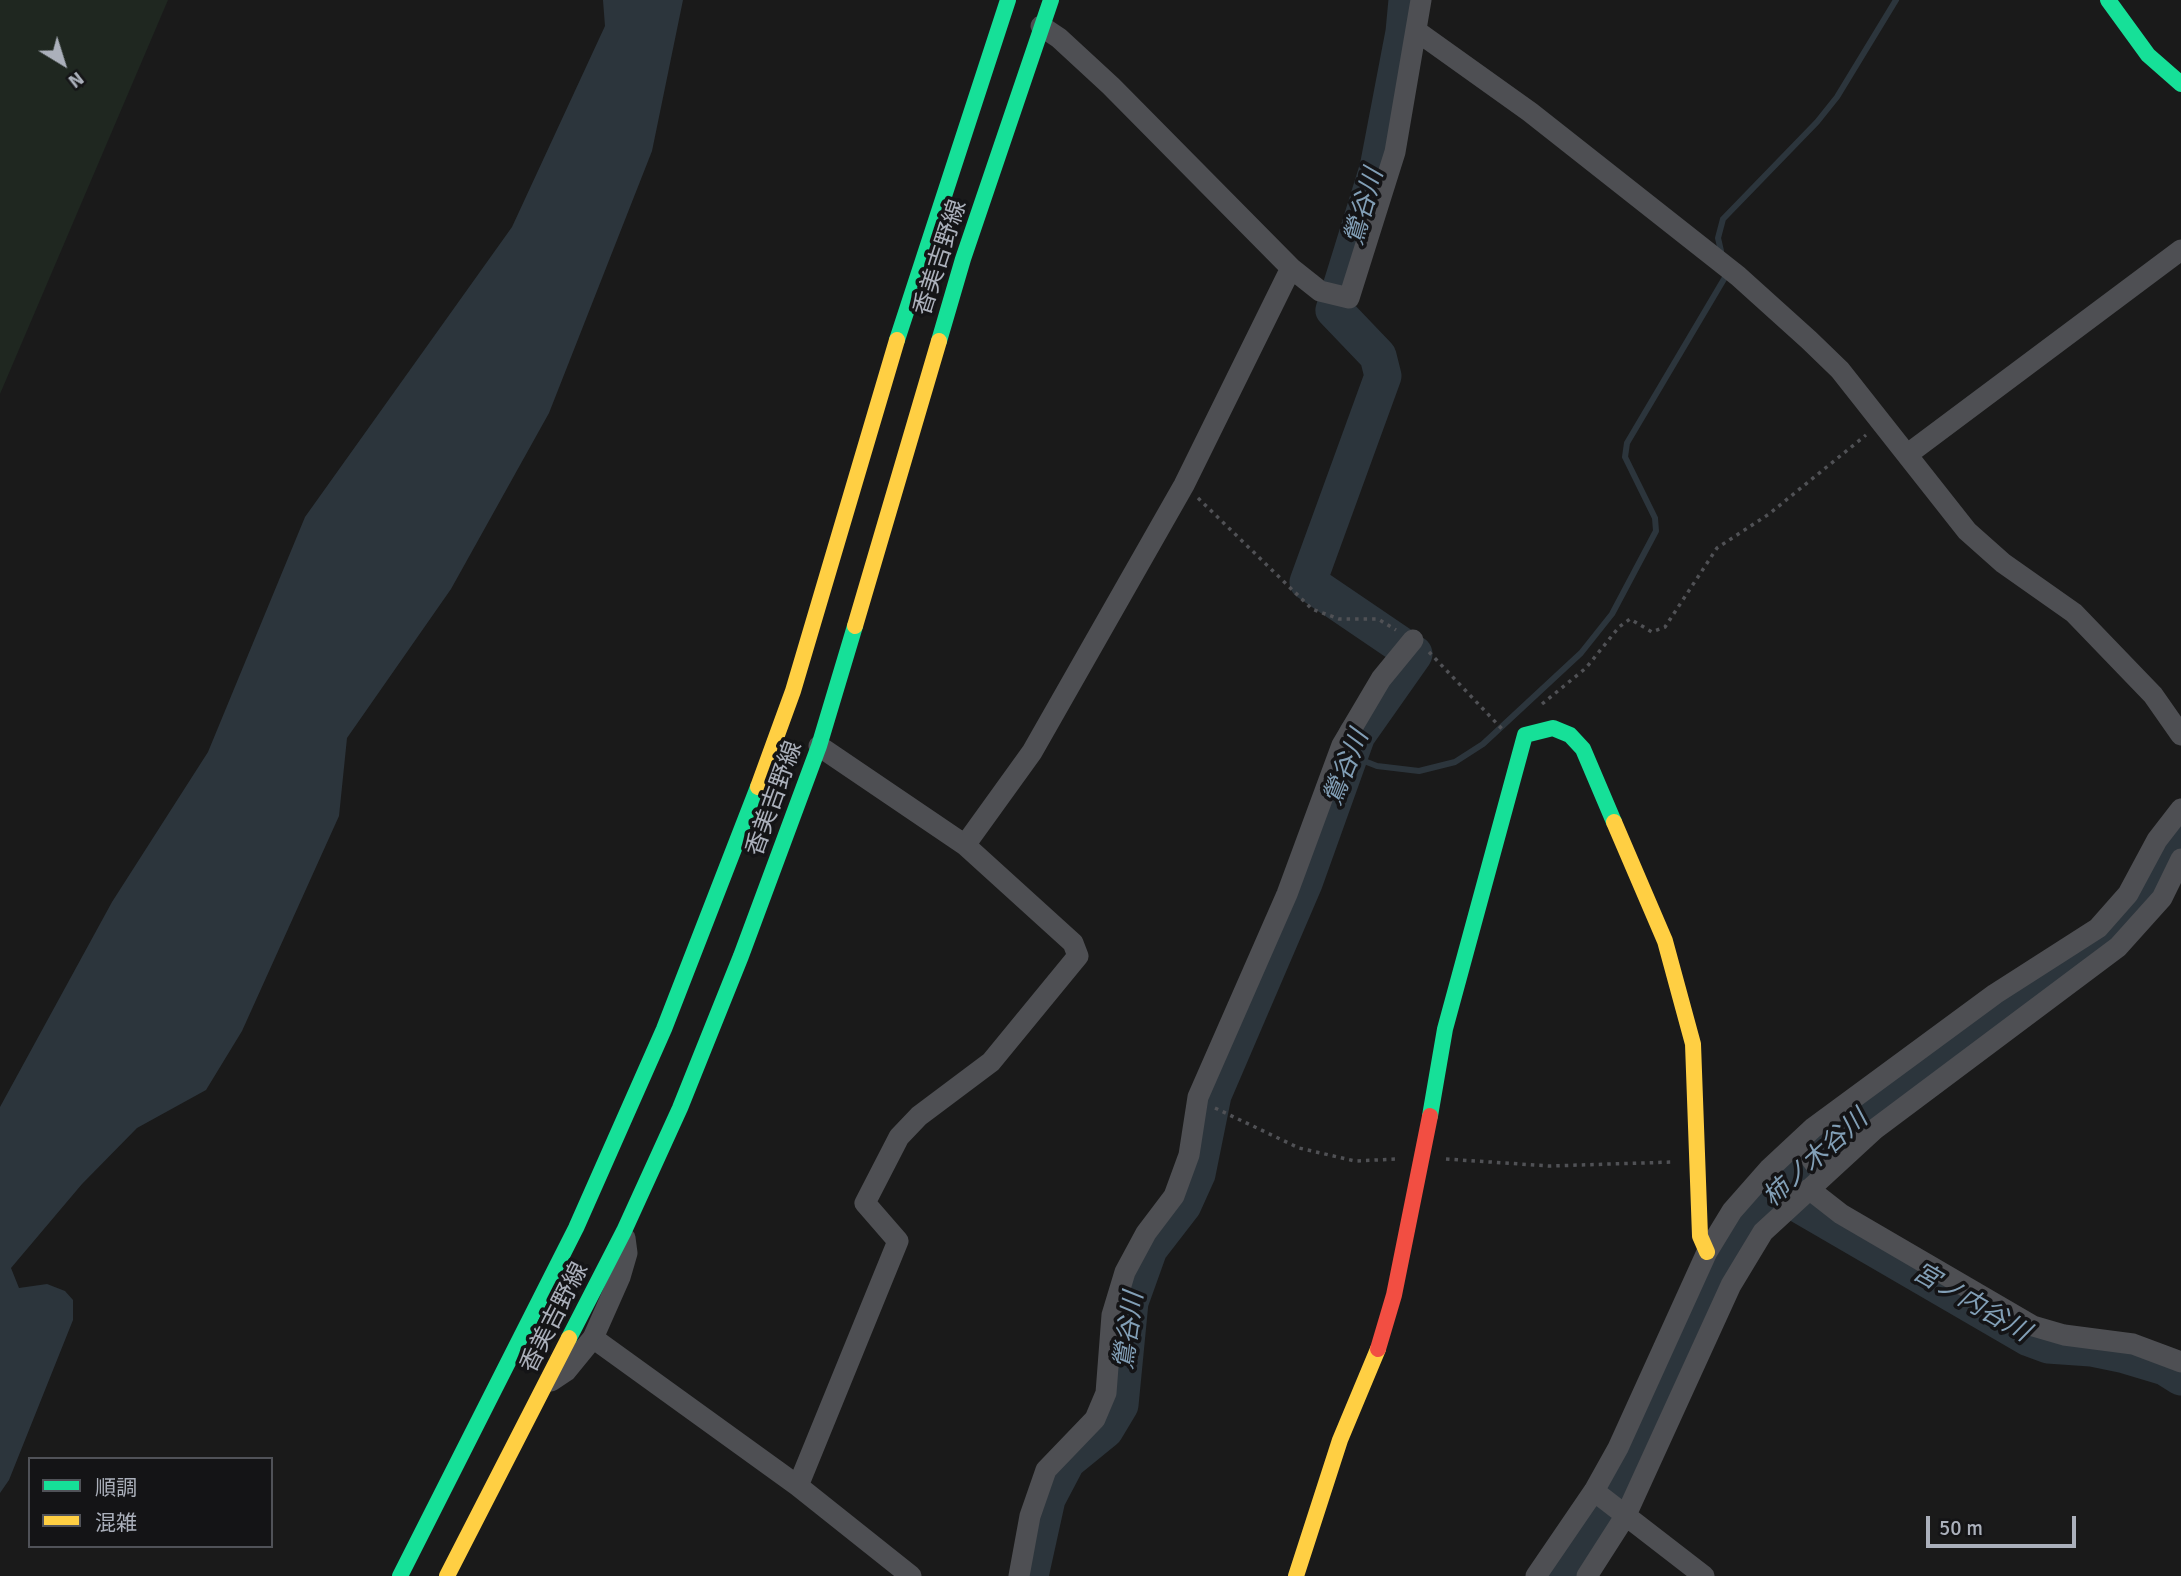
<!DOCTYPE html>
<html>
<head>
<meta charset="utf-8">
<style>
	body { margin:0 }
	#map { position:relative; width:2181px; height:1576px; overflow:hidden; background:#1a1a1a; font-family:Signika,"Noto Sans JP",sans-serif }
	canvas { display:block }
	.legend { position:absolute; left:28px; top:1457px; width:245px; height:91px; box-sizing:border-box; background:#141416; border:2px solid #505258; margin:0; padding:9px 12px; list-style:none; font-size:21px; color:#abb0bb }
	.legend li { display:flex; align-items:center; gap:14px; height:35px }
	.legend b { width:35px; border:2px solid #505258 }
	.north { position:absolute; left:28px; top:28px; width:70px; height:70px; -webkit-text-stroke:5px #141416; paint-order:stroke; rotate:142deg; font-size:19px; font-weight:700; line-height:28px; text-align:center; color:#abb0bb }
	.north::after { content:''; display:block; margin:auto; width:24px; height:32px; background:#abb0bb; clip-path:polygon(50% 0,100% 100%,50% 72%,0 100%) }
	.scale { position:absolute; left:1926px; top:1516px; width:150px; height:32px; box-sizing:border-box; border:4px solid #abb0bb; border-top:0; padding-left:9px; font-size:21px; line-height:24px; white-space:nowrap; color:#abb0bb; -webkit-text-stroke:5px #141416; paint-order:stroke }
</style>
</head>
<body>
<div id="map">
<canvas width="2181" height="1576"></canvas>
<ul class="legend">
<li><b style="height:9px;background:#16e098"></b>順調</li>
<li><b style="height:9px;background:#ffcf43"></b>混雑</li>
</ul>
<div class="north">N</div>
<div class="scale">50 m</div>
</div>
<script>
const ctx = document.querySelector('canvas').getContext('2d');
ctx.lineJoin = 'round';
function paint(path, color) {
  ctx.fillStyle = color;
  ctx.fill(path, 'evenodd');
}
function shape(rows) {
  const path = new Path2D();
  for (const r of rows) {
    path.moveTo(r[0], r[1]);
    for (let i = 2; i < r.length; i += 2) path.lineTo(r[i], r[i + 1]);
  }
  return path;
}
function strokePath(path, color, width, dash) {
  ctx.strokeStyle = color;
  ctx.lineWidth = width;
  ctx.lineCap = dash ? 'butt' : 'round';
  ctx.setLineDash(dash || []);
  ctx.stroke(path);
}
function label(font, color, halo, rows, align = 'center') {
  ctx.font = font + ' Signika,"Noto Sans JP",sans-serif';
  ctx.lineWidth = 7;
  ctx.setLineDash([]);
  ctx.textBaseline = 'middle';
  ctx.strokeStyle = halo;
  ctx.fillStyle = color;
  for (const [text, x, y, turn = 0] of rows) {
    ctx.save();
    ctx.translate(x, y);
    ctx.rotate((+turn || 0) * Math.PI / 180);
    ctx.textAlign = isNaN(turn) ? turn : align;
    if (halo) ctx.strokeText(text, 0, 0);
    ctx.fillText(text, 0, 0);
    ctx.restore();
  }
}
const green = shape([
	[0,0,168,0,0,394]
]);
const water = shape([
	[603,0,683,0,652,151,549,413,451,589,347,738,339,816,242,1031,206,1090,137,1128,82,1184,11,1268,19,1288,47,1284,65,1291,73,1300,73,1320,9,1480,0,1493,0,1107,112,902,208,752,305,517,512,227,605,26]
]);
const stream = shape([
	[1721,251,1718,238,1723,219,1817,122,1837,97,1896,0],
	[1349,755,1377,766,1419,771,1455,762,1483,744,1581,653,1612,614,1656,531,1655,518,1625,457,1627,443,1727,274]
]);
const river = shape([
	[1776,1191,2029,1338,2048,1345,2091,1348,2125,1355,2165,1367,2181,1377],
	[1030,1576,1047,1499,1067,1461,1105,1430,1120,1405,1130,1302,1149,1249,1183,1205,1197,1174,1213,1095,1304,883,1357,735,1414,654,1308,582,1383,376,1378,356,1334,310,1378,168,1404,32,1407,0],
	[1557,1576,1625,1468,1684,1333,1733,1238,1829,1141,1972,1031,2110,939,2143,904,2170,844,2181,833]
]);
const path = shape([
	[1198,498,1312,609,1339,619,1378,619,1396,630],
	[1429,652,1503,730],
	[1542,704,1586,668,1619,627,1630,619,1652,632,1665,627,1717,548,1769,514,1866,435],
	[1215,1108,1299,1148,1355,1161,1397,1159],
	[1446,1159,1549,1166,1673,1162]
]);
const street = shape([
	[1041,26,1059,38,1111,86,1291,268,1320,291,1349,298,1395,152,1421,0],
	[1418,32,1530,112,1738,276,1809,340,1840,370,1967,531,2003,563,2074,613,2153,695,2181,735],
	[1908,454,2181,250],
	[965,845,1032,752,1184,485,1291,268],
	[1798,1142,1823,1174],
	[1809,1189,1841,1214,2033,1326,2064,1335,2133,1344,2181,1362],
	[593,1338,798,1486,911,1576],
	[551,1381,566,1371,593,1338,620,1277,627,1253,625,1238],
	[798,1486,898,1241,865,1203,899,1137,919,1116,991,1062,1078,956,1073,943,965,845,819,746],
	[1594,1491,1704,1576],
	[1019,1576,1030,1516,1046,1470,1095,1419,1106,1393,1112,1315,1125,1272,1146,1233,1174,1196,1189,1155,1198,1097,1287,894,1342,745,1381,679,1413,640],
	[1536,1576,1594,1491,1618,1448,1707,1252,1732,1211,1769,1169,1813,1128,1995,994,2098,928,2128,894,2157,840,2181,809],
	[1587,1576,1626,1515,1731,1285,1763,1232,1875,1129,2118,947,2162,898,2181,859]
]);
const fast = shape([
	[2108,0,2148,55,2181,84],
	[897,340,1008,0],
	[939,341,963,259,1051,0],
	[1430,1116,1445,1029,1525,735,1553,728,1570,735,1583,749,1614,822],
	[569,1338,624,1231,680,1108,741,956,819,746,855,626],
	[400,1576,576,1228,664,1029,758,787]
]);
const slow = shape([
	[855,626,939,341],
	[758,787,793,691,897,340],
	[1614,822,1665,941,1693,1044,1700,1236,1707,1252],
	[447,1576,569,1338],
	[1296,1576,1340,1440,1378,1349]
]);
const jam = shape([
	[1378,1349,1394,1295,1430,1116]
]);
const streetNames = [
	["香美吉野線",941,258,-72],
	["香美吉野線",775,799,-70],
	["香美吉野線",555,1318,-63]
];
const waterNames = [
	["鶯谷川",1365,207,-74],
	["鶯谷川",1347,768,-68],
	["柿ノ木谷川",1816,1159,-42],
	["宮ノ内谷川",1971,1303,30],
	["鶯谷川",1130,1331,-82]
];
paint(green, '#1f2720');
paint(water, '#2c353c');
strokePath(stream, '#2c353c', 6);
strokePath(river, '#2c353c', 37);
strokePath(path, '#505155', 3.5, [3.5, 5]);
strokePath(street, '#4e4f53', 21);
strokePath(fast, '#16e098', 16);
strokePath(slow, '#ffcf43', 16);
strokePath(jam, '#f24e42', 16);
label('24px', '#abb0bb', '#141416', streetNames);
label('italic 26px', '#829fb6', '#141416', waterNames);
</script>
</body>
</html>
